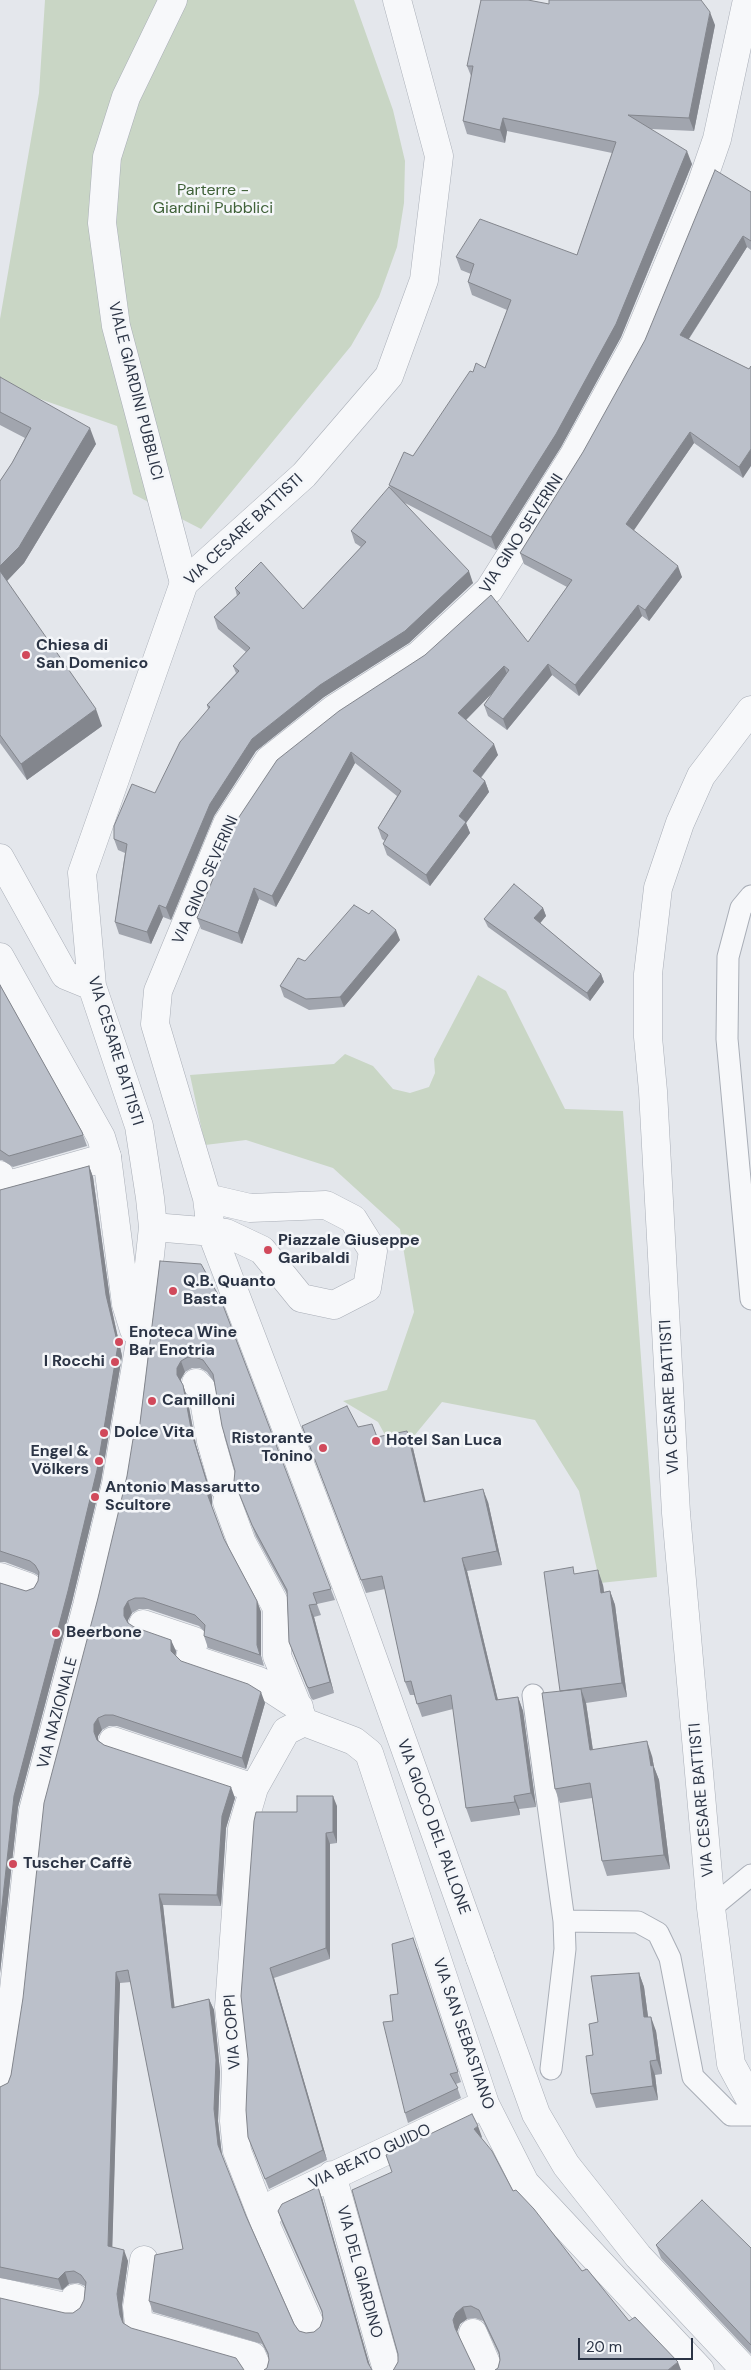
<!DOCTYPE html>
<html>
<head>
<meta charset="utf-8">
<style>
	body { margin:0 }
	#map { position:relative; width:751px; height:2370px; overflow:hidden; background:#e4e7ec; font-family:"DM Sans",sans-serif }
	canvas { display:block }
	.scale { position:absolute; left:578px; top:2338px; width:115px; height:22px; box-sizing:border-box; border:2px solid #2b3445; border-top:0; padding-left:6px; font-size:15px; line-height:18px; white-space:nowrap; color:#2b3445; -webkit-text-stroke:4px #f4f6f9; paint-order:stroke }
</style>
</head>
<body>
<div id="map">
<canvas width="751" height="2370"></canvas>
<div class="scale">20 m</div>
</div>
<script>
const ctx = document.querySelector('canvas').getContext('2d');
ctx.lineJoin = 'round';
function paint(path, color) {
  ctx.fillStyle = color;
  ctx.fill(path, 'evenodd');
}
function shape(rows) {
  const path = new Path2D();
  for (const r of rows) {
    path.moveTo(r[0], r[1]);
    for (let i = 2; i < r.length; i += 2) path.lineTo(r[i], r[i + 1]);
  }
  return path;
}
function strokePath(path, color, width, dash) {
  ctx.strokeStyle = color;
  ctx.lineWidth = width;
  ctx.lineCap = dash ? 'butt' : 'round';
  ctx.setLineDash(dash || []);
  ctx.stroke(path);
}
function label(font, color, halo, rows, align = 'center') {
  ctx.font = font + ' "DM Sans",sans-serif';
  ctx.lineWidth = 5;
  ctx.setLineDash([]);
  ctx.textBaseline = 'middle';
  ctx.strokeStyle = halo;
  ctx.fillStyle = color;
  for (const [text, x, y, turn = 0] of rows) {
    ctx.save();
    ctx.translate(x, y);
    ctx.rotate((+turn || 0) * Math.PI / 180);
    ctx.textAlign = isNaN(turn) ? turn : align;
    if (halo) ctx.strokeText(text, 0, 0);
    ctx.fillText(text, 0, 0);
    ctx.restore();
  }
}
const green = shape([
	[45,0,354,0,393,110,405,161,404,203,397,247,379,297,351,346,201,529,133,494,117,426,0,385,0,319,39,93],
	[478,975,506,991,565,1109,623,1111,657,1577,600,1583,579,1491,535,1420,442,1402,414,1436,390,1444,378,1422,343,1401,387,1390,414,1312,400,1229,333,1168,246,1140,205,1145,190,1075,334,1064,345,1054,373,1066,393,1089,410,1093,429,1087,435,1073,434,1059]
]);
const service = shape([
	[751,896,741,908,728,957,727,1039,751,1299],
	[533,1695,564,1921],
	[711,1908,751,1875],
	[551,2069,565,1949,564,1921,638,1922,658,1933,670,1958,693,2077,731,2115,751,2115]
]);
const pedestrian = shape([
	[173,0,126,97,107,157,102,223,116,326,184,583],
	[0,1175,5,1186,107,1157],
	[196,1383,202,1389,211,1441,224,1487],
	[227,1502,242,1543,277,1608,277,1656,304,1722],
	[0,1577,28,1587],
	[143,1624,194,1641,190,1658,259,1681,299,1707],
	[113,1741,254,1788],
	[480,1958,536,2114,566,2165,638,2256,745,2370],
	[0,2084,12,2008,33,1811,87,1606,116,1484,142,1330],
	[332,2175,387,2370],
	[264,2221,276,2203,485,2104],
	[144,2260,137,2307,139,2324,252,2356,258,2370],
	[0,2292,73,2309,75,2298],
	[312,2329,264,2221,237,2151,234,2121,236,2071,229,2007,242,1829,254,1788,286,1731,304,1722,354,1741,369,1753,485,2104,525,2183,700,2370],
	[473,2333,489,2370]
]);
const minor = shape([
	[751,710,701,776,680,823,658,888,648,974,648,1037,653,1091,676,1513,711,1908,731,2064,751,2101],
	[0,858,65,975,92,986],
	[0,957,101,1137,107,1157,126,1304,134,1330,142,1330,153,1227,150,1198,139,1126,92,986,82,873,184,583,304,475,389,376,424,280,439,156,397,0],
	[153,1227,226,1233,262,1250,301,1298,334,1305,367,1288,373,1251,353,1219,326,1205,250,1208,207,1198],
	[480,1958,355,1608,211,1231,207,1198,155,1024,158,991,227,824,269,760,334,709,419,655,489,590,574,455,635,344,699,191,717,139,747,0]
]);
const wall = shape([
	[549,4,715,25,694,131,651,129,692,164,621,337,561,447,496,550,405,503,473,583,409,643,324,697,256,751,214,816,171,920,163,917,151,944,119,934,115,922,125,853,118,850,114,839,155,793,208,709,207,705,236,673,233,666,246,652,218,629,214,617,237,596,235,588,303,609,361,547,355,543,351,531,391,489,389,485,413,456,473,372,485,368,507,310,472,295,468,282,471,274,461,270,456,257,577,255,612,153,507,131,505,143,467,134,463,121,471,76,467,66],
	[751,192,751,250,747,247,689,339,749,369,743,478,694,443,633,530,682,577,649,621,642,616,579,696,552,675,507,730,488,716,484,705,492,693,466,720,498,755,481,778,485,781,489,792,466,823,470,833,430,886,387,855,383,844,385,841,382,839,378,828,397,796,355,763,276,907,259,899,242,944,201,929,197,918,237,820,528,642,567,587,524,564,520,553],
	[0,377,96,444,24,563,7,581,102,726,27,780,0,743,0,481,12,463,25,438,0,425],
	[543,908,546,916,540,923,601,974,604,982,590,1001,488,927,484,919],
	[400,940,344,1007,309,1010,284,997,280,986,305,961],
	[0,985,82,1132,87,1146,13,1167,2,1160,0,1160],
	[89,1166,93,1177,111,1306,122,1356,101,1481,72,1602,18,1807,0,1973,0,1583,26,1591,34,1588,38,1581,39,1576,34,1573,5,1562,0,1562,0,1190],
	[160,1261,221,1300,335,1600,317,1604,321,1615,314,1617,334,1693,313,1700,311,1698,289,1642,287,1594,256,1537,239,1492,235,1471,214,1382,207,1372,200,1368,192,1368,185,1372,181,1379,181,1381,183,1385,187,1397,196,1445,212,1497,212,1507,224,1539,257,1601,261,1612,261,1656,264,1666,208,1648,204,1636,205,1632,199,1626,148,1609,139,1609,132,1613,128,1620,128,1624,176,1651,175,1656,181,1661,265,1703,246,1769,117,1726,109,1726,102,1730,98,1736,98,1740,104,1745,235,1798,226,1828,221,1906,163,1905,174,2007,209,1999,214,2010,220,2072,218,2121,222,2156,246,2216,294,2324,299,2331,306,2333,314,2332,320,2327,323,2319,323,2315,282,2223,278,2211,322,2198,370,2366,267,2368,269,2360,269,2357,262,2344,153,2312,149,2301,183,2249,131,1982,120,1983,112,2247,128,2261,122,2305,123,2323,65,2313,73,2313,80,2308,84,2300,85,2286,78,2283,69,2284,62,2290,0,2278,0,2087,8,2083,11,2075,98,1598,138,1439],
	[302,1426,358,1427,377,1437,412,1444,425,1501,488,1502,502,1565,467,1571,498,1700,518,1697,523,1711,536,1807,519,1809,520,1815,471,1822,466,1808,453,1709,422,1717,414,1695,410,1695,405,1682,385,1589,366,1593],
	[576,1574,603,1585,604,1592,610,1591,615,1605,627,1697,586,1703,593,1750,652,1756,654,1767,659,1780,670,1869,607,1876,602,1861,592,1798,560,1803,555,1789,560,1691],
	[337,1806,337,1843,330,1844,330,1959,274,1978,327,2160,269,2189,248,2137,248,2059,297,1812],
	[417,1948,461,2082,456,2084,461,2098,408,2123,405,2113,393,2021,398,1994],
	[639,1973,644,1987,648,2017,656,2031,662,2074,655,2075,658,2100,596,2108,591,2094,593,2055,598,2022],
	[482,2137,481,2138,513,2191,582,2271,629,2321,498,2368,500,2360,500,2357,483,2321,475,2318,467,2319,460,2324,457,2332,394,2369,398,2362,398,2354,352,2190],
	[656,2245,751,2248,751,2354,661,2258]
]);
const shadedWall = shape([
	[710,12,715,25,694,131,689,118],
	[503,118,507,131,505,143,500,130],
	[687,151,692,164,621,337,561,447,496,550,491,537],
	[743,236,747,247,684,346,680,335],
	[90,428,96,444,24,563,4,584,0,573,0,566],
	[690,432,694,443,630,536,626,524],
	[751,449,751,466,743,478,739,467],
	[678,566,682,577,649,621,645,610],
	[469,571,473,583,409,643,324,697,256,751,214,816,171,920,166,908,210,804,252,739,320,685],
	[638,605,642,616,579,696,575,685],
	[548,664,552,675,507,730,503,719],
	[504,666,508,677,462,724,458,713],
	[96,709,102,726,27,780,21,764],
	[494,744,498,755,477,782,473,771],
	[351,752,355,763,276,907,272,896],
	[485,781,489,792,466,823,470,833,430,886,426,875,459,816],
	[254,888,259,899,242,944,238,933],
	[159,905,163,917,151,944,147,932],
	[543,908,546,916,537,927,534,918],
	[396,930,400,940,344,1007,340,997],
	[601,974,604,982,590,1001,587,993],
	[89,1166,93,1177,111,1306,122,1356,101,1481,72,1602,18,1807,0,1973,0,1924,14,1796,106,1295],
	[181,1361,185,1372,181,1379,181,1387,177,1375,177,1368],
	[183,1385,187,1397,196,1445,212,1497,212,1507,208,1496,192,1434],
	[407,1431,412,1444,429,1515,424,1502],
	[483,1489,488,1502,502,1565,497,1551],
	[462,1558,467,1571,501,1713,496,1700],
	[598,1570,603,1585,606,1607,601,1593],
	[610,1591,615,1605,627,1697,622,1683],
	[128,1601,132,1613,128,1620,128,1628,124,1616,124,1608],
	[257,1601,261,1612,261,1656,264,1666,257,1645],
	[309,1605,314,1617,334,1693,330,1682],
	[171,1640,176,1651,175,1662,171,1651],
	[581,1689,586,1703,595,1765,590,1750],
	[261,1692,265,1703,246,1769,242,1758],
	[518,1697,523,1711,536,1807,531,1793],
	[98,1718,102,1730,98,1736,98,1744,94,1732,94,1724],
	[647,1741,652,1756,654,1767,659,1780,670,1869,664,1855],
	[231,1787,235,1798,226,1828,221,1906,217,1895,222,1816],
	[333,1796,337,1806,337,1843,333,1832],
	[514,1796,519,1809,520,1815,515,1802],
	[326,1833,330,1844,330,1959,326,1948],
	[159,1894,163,1905,176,2019,172,2008],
	[270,1968,274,1978,327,2160,323,2150],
	[116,1972,120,1983,112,2258,108,2246],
	[639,1973,644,1987,650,2031,644,2017],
	[209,1999,214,2010,220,2072,218,2121,222,2156,218,2145,214,2109],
	[651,2017,656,2031,662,2074,657,2060],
	[650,2061,655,2075,658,2100,653,2086],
	[478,2126,482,2137,478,2141,474,2129],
	[318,2187,322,2198,371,2370,368,2363],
	[124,2250,128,2261,122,2305,124,2326,120,2315,117,2294],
	[65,2272,69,2284,62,2290,58,2279],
	[463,2307,467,2319,460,2324,457,2332,459,2339,455,2328,453,2320,456,2313],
	[678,2362,681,2370,668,2370]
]);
const building = shape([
	[481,0,528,0,549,4,549,0,701,0,710,12,689,118,628,115,687,151,616,324,556,434,491,537,389,485,404,452,413,456,470,371,473,372,476,363,485,368,511,300,468,282,474,264,456,257,480,219,577,255,616,142,503,118,500,130,463,121,473,66,467,66,481,0],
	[715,170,751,192,751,241,743,236,680,335,749,369,751,366,751,449,739,467,690,432,626,524,678,566,645,610,638,605,575,685,548,664,503,719,484,705,509,670,504,666,458,713,494,744,473,771,485,781,459,816,466,822,426,875,383,844,388,835,378,828,401,791,351,752,272,896,254,888,238,933,197,918,237,820,277,760,339,711,425,655,491,595,528,642,572,580,520,553,583,452,645,340,715,170],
	[0,377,90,428,19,547,0,566,0,481,12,463,31,428,0,412,0,377],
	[389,487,469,571,405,631,320,685,252,739,210,804,166,908,159,905,147,932,115,922,127,844,114,839,114,826,132,784,155,793,180,742,210,707,207,705,239,671,233,666,250,648,214,617,240,593,235,588,261,562,303,609,366,542,351,531,389,487],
	[0,571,96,709,21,764,0,735,0,571],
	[514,884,543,908,534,918,601,974,587,993,484,919,514,884],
	[354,905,369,914,372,910,396,930,340,997,306,999,280,986,298,958,305,961,354,905],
	[0,985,82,1132,83,1135,9,1156,0,1150,0,985],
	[89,1166,106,1295,118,1345,97,1470,68,1591,14,1796,0,1924,0,1583,26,1591,34,1588,38,1581,39,1572,35,1565,30,1561,0,1551,0,1190,89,1166],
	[160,1261,201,1264,221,1300,331,1589,313,1593,317,1604,309,1605,330,1682,309,1688,307,1686,289,1642,287,1590,252,1525,234,1481,235,1471,222,1426,213,1374,203,1360,195,1357,188,1357,181,1361,177,1368,177,1375,183,1385,192,1434,208,1486,208,1496,224,1539,257,1601,257,1645,260,1655,204,1636,205,1625,195,1615,144,1598,135,1598,128,1601,124,1608,124,1616,128,1623,134,1627,171,1640,171,1651,181,1661,248,1684,261,1692,242,1758,113,1715,105,1715,98,1718,94,1724,94,1732,97,1740,104,1745,231,1787,222,1816,217,1895,159,1894,172,2008,209,1999,216,2060,214,2109,218,2145,246,2216,294,2324,299,2331,306,2333,314,2332,320,2327,323,2319,322,2311,278,2211,282,2204,318,2187,368,2363,372,2370,264,2370,267,2368,269,2360,268,2353,258,2333,149,2301,155,2255,183,2249,128,1970,116,1972,108,2246,124,2250,117,2294,120,2315,123,2323,131,2328,236,2358,244,2370,0,2370,0,2298,65,2313,73,2313,80,2308,84,2300,86,2282,81,2275,74,2271,65,2272,58,2279,0,2267,0,2087,8,2083,11,2075,23,1998,44,1803,98,1598,127,1476,133,1439,138,1439,160,1261],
	[347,1406,358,1427,372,1424,377,1437,407,1431,424,1502,483,1489,497,1551,462,1558,496,1700,518,1697,531,1793,514,1796,515,1802,466,1808,451,1695,417,1704,411,1681,405,1682,382,1576,361,1580,302,1426,347,1406],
	[573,1567,574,1574,598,1570,601,1593,610,1591,622,1683,560,1691,544,1572,573,1567],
	[581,1689,590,1750,647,1741,651,1766,653,1765,664,1855,602,1861,590,1783,555,1789,542,1693,581,1689],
	[297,1796,333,1796,333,1832,326,1833,326,1948,270,1968,323,2150,265,2179,248,2137,246,2110,248,2059,241,1996,254,1821,256,1812,297,1812,297,1796],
	[413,1938,458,2072,450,2074,458,2088,405,2113,383,2022,393,2021,390,1995,398,1994,392,1944,413,1938],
	[639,1973,644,2017,651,2017,657,2060,650,2061,653,2086,591,2094,586,2056,593,2055,589,2024,598,2022,591,1976,639,1973],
	[472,2114,478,2126,474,2129,492,2151,513,2191,516,2190,534,2209,582,2271,587,2269,629,2321,635,2317,678,2362,668,2370,495,2370,498,2368,500,2360,499,2352,479,2310,471,2306,463,2307,456,2313,453,2320,455,2328,475,2370,393,2370,394,2369,398,2362,398,2354,352,2190,392,2172,386,2155,472,2114],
	[702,2200,751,2248,751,2345,656,2245,702,2200]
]);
const markers = [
	[26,655,5,"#d1495b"],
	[268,1250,5,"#d1495b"],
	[173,1291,5,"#d1495b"],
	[119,1342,5,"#d1495b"],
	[115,1362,5,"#d1495b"],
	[152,1401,5,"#d1495b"],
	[104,1433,5,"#d1495b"],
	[376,1441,5,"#d1495b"],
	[323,1448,5,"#d1495b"],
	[99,1461,5,"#d1495b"],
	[95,1497,5,"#d1495b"],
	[56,1633,5,"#d1495b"],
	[13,1864,5,"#d1495b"]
];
const parkNames = [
	["Parterre -",213,191],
	["Giardini Pubblici",213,209]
];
const streetNames = [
	["VIALE GIARDINI PUBBLICI",135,391,76],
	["VIA CESARE BATTISTI",244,530,-43],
	["VIA GINO SEVERINI",522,534,-57],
	["VIA GINO SEVERINI",206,880,-66],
	["VIA CESARE BATTISTI",115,1051,73],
	["VIA CESARE BATTISTI",670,1397,-93],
	["VIA NAZIONALE",58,1713,-75],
	["VIA CESARE BATTISTI",702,1800,-95],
	["VIA GIOCO DEL PALLONE",433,1827,70],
	["VIA COPPI",233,2032,-94],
	["VIA SAN SEBASTIANO",463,2034,71],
	["VIA BEATO GUIDO",370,2157,-25],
	["VIA DEL GIARDINO",359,2272,75]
];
const poiNames = [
	["Chiesa di",36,646],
	["San Domenico",36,664],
	["Piazzale Giuseppe",278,1241],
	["Garibaldi",278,1259],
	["Q.B. Quanto",183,1282],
	["Basta",183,1300],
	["Enoteca Wine",129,1333],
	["Bar Enotria",129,1351],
	["I Rocchi",105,1362,"right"],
	["Camilloni",162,1401],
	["Dolce Vita",114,1433],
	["Ristorante",313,1439,"right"],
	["Tonino",313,1457,"right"],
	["Hotel San Luca",386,1441],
	["Engel &",89,1452,"right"],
	["Völkers",89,1470,"right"],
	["Antonio Massarutto",105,1488],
	["Scultore",105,1506],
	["Beerbone",66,1633],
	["Tuscher Caffè",23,1864]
];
paint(green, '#c9d6c5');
strokePath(service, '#a9aeb7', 23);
strokePath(pedestrian, '#a9aeb7', 29);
strokePath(minor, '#a9aeb7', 29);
strokePath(service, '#f7f8fa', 21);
strokePath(pedestrian, '#f7f8fa', 28);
strokePath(minor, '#f7f8fa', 28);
paint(wall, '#a1a5ae');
paint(shadedWall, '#83868d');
paint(building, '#bbc0ca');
strokePath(building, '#83868d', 1);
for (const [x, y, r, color] of markers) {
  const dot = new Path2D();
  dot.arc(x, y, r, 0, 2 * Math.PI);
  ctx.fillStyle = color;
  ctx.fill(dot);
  strokePath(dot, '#f4f6f9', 2);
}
label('16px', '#3f6138', '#f4f6f9', parkNames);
label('16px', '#2b3445', '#f4f6f9', streetNames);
label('bold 16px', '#2b3445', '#f4f6f9', poiNames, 'left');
</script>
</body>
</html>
